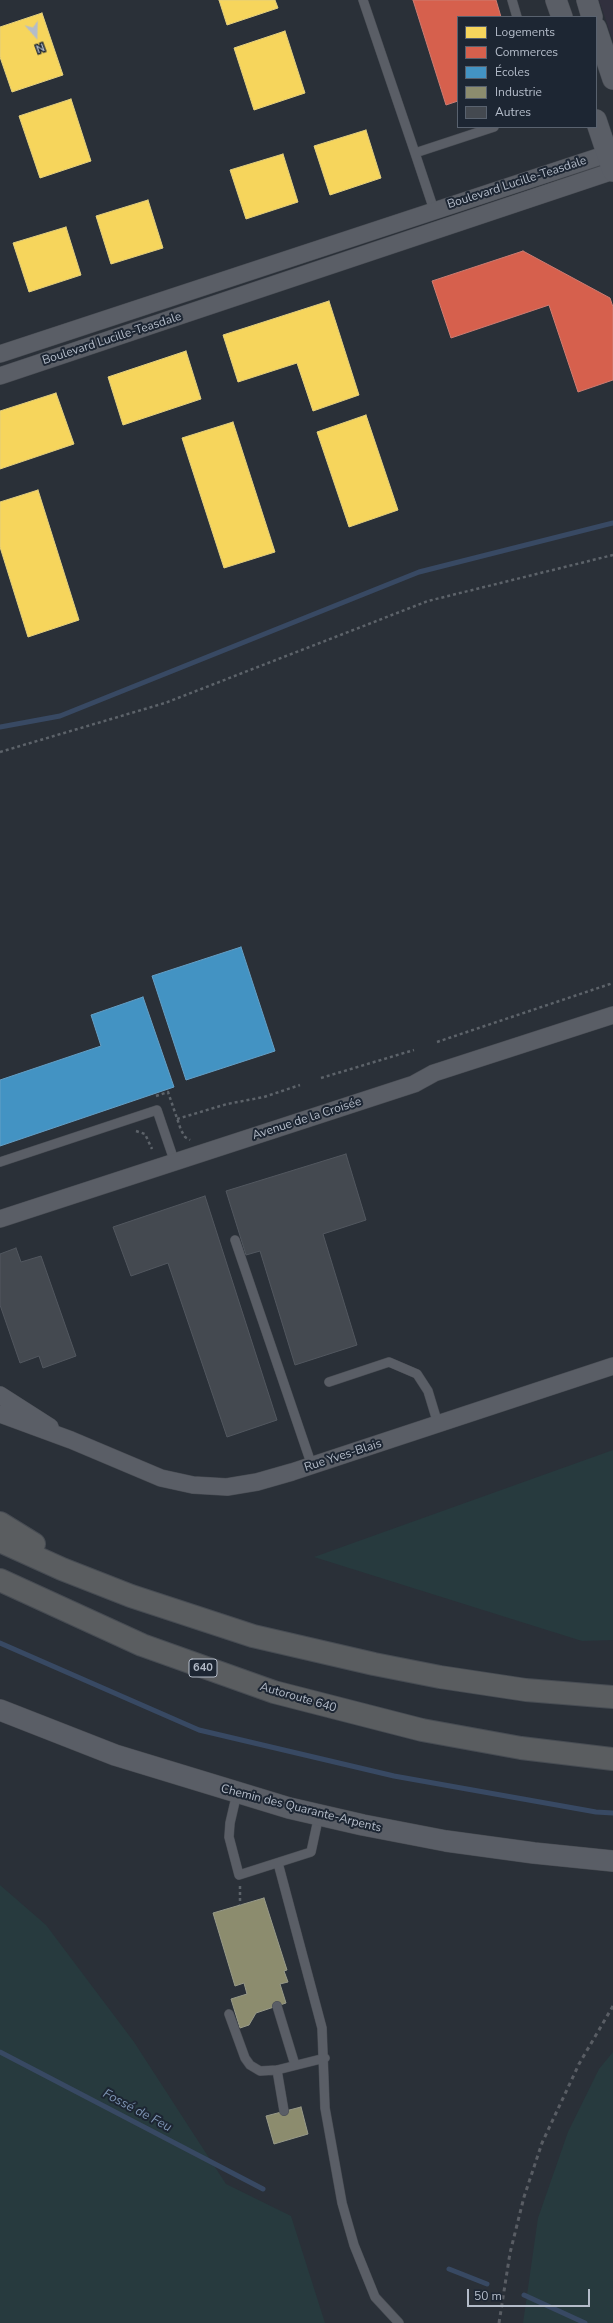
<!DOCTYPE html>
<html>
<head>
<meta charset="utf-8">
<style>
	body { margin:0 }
	#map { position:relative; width:613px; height:2323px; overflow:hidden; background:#2a3038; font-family:"Nunito Sans",sans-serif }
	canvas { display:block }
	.legend { position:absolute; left:457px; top:16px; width:140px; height:112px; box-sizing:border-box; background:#1d2633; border:1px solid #59626f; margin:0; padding:5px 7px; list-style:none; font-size:12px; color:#b4bcc9 }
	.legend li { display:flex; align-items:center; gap:8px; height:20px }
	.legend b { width:20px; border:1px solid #59626f }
	.north { position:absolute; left:16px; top:16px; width:40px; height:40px; -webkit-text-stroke:3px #1d2633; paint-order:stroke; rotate:160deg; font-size:11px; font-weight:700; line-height:16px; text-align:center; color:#b4bcc9 }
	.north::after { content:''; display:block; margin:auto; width:14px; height:18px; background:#b4bcc9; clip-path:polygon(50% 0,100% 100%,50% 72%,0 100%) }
	.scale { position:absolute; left:467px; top:2289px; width:123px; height:18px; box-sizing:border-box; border:2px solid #b4bcc9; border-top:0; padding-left:5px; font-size:12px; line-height:14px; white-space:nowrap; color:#b4bcc9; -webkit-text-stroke:3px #1d2633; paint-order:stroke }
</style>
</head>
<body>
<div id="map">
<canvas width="613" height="2323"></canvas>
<ul class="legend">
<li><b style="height:11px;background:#f6d55c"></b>Logements</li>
<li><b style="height:11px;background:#d6604d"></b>Commerces</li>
<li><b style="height:11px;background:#4393c3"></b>Écoles</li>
<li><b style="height:11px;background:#8c8c6e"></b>Industrie</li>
<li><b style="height:11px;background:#444950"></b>Autres</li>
</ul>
<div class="north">N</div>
<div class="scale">50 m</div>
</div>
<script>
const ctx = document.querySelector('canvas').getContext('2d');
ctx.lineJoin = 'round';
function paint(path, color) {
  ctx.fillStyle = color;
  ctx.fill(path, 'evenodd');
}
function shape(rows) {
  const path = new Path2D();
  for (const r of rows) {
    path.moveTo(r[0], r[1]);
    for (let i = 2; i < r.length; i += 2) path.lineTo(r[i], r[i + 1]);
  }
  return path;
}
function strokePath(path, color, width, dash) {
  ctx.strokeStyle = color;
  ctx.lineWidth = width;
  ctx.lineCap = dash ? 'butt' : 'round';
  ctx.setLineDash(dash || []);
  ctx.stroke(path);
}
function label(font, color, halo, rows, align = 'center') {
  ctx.font = font + ' "Nunito Sans",sans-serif';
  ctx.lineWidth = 4;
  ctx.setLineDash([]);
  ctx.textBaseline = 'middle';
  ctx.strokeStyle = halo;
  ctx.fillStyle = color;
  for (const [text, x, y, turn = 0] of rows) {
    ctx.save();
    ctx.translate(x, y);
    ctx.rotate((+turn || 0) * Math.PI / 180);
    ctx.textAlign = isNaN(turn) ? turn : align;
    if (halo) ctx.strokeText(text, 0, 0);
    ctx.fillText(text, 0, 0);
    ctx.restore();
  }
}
const medical = shape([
	[599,0,613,0,613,41]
]);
const green = shape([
	[613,1450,613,1640,582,1641,314,1557],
	[0,1885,46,1925,134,2042,226,2184,291,2216,325,2323,0,2323],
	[613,2052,613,2323,523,2323,538,2218,568,2132,599,2069]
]);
const homes = shape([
	[219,0,275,0,278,8,227,25,219,0],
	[42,13,63,75,12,92,0,57,0,27,42,13],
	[285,31,305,93,254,110,234,48,285,31],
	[71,99,91,161,40,178,19,116,71,99],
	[366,130,381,178,330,195,314,146,366,130],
	[283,154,298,202,246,219,230,170,283,154],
	[148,200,163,248,111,264,96,216,148,200],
	[66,227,81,275,29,292,13,243,66,227],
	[329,301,359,395,313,411,297,363,238,382,223,335,329,301],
	[186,351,201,399,123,425,108,377,186,351],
	[56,393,74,444,0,469,0,411,56,393],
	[366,415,398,510,349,527,317,432,366,415],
	[233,422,275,552,224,568,182,438,233,422],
	[38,490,79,620,28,637,0,547,0,502,38,490]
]);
const shops = shape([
	[413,0,496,0,501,17,458,17,458,101,446,105,413,0],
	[523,251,610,298,613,307,613,380,578,392,549,305,451,338,432,281,523,251]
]);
const schools = shape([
	[241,947,275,1051,186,1080,152,976,241,947],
	[143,997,174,1087,0,1146,0,1080,101,1046,91,1015,143,997]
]);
const industry = shape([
	[264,1898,287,1970,284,1971,288,1982,280,1984,286,2003,256,2013,249,2025,240,2028,231,1999,247,1994,244,1983,235,1986,213,1913,264,1898],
	[301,2107,308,2134,274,2144,266,2116,301,2107]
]);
const stream = shape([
	[0,727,60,716,419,572,613,523],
	[0,1643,199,1730,394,1776,596,1812,613,1813],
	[0,2052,263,2189],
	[449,2269,487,2284],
	[524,2295,585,2323]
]);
const building = shape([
	[346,1154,366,1220,323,1234,357,1345,295,1365,260,1251,246,1255,226,1191,346,1154],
	[205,1196,277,1420,227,1437,168,1263,131,1276,113,1227,205,1196],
	[16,1248,21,1262,41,1256,76,1356,43,1368,39,1356,20,1363,0,1305,0,1254,16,1248]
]);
const path = shape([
	[0,752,165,703,428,601,613,555],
	[437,1042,613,983],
	[321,1078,414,1050],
	[156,1096,168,1092,181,1130,185,1137,190,1140],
	[177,1119,227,1104,264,1097,300,1085],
	[136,1131,145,1134,152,1149],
	[240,1886,240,1905]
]);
const service = shape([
	[363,0,415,153,494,127],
	[512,0,517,17],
	[415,153,434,210],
	[0,1162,157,1110,175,1163],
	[235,1240,312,1466],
	[329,1382,389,1362,417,1374,428,1391,438,1424],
	[237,1793,230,1823,229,1837,239,1875,311,1852,319,1815],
	[278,1863,322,2028,325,2108,342,2203,354,2245,375,2297,399,2323],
	[277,2006,295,2065],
	[229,2014,245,2058,250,2065,260,2071,277,2070,325,2058],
	[277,2070,284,2111]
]);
const minor = shape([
	[0,354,613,152],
	[0,376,613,171],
	[0,1219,414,1084,434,1073,613,1015],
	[0,1395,50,1427],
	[0,1414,71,1440,161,1478,193,1485,227,1487,257,1482,292,1472,613,1366]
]);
const tertiary = shape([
	[556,0,562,17],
	[587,0,592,17],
	[596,28,613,79],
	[596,120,613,171],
	[0,1710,115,1755,289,1808,363,1825,446,1841,534,1853,613,1861]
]);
const motorway = shape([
	[0,1523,34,1544],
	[0,1541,62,1569,131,1596,253,1636,374,1664,440,1677,526,1690,613,1697],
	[0,1580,142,1645,274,1692,422,1730,521,1748,613,1759]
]);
const rail = shape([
	[499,2323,510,2253,524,2197,542,2143,579,2064,613,2006]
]);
const shields = [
	[203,1668,28]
];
const shieldNames = [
	["640",203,1668]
];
const streetNames = [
	["Boulevard Lucille-Teasdale",517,183,-18],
	["Boulevard Lucille-Teasdale",112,339,-18],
	["Avenue de la Croisée",307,1119,-18],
	["Rue Yves-Blais",343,1456,-18],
	["Autoroute 640",298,1698,16],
	["Chemin des Quarante-Arpents",301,1809,14]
];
const waterNames = [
	["Fossé de Feu",137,2111,28]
];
paint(medical, '#31303e');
paint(green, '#273a3e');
paint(homes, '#f6d55c');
strokePath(homes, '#e2ce7d', 1);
paint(shops, '#d6604d');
strokePath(shops, '#cc7c72', 1);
paint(schools, '#4393c3');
strokePath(schools, '#659fc5', 1);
paint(industry, '#8c8c6e');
strokePath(industry, '#989a89', 1);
strokePath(stream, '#384963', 5);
paint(building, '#444950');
strokePath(building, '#52575f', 1);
strokePath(service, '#484c53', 10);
strokePath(minor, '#484c53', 18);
strokePath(tertiary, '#484c53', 22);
strokePath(motorway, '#474c53', 24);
strokePath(path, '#5d636a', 2.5, [3, 3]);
strokePath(service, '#5a5e66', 9);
strokePath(minor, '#5a5e66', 17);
strokePath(tertiary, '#5a5e66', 21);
strokePath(motorway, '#5a5d60', 22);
strokePath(rail, '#595d64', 3, [4, 4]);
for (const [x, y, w] of shields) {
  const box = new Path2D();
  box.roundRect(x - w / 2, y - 9, w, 18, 3);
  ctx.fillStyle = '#1d2633';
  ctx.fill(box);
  strokePath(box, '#b4bcc9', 1);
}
label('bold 11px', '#b4bcc9', null, shieldNames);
label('12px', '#b4bcc9', '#1d2633', streetNames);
label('italic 13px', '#7c92b1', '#1d2633', waterNames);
</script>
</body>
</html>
